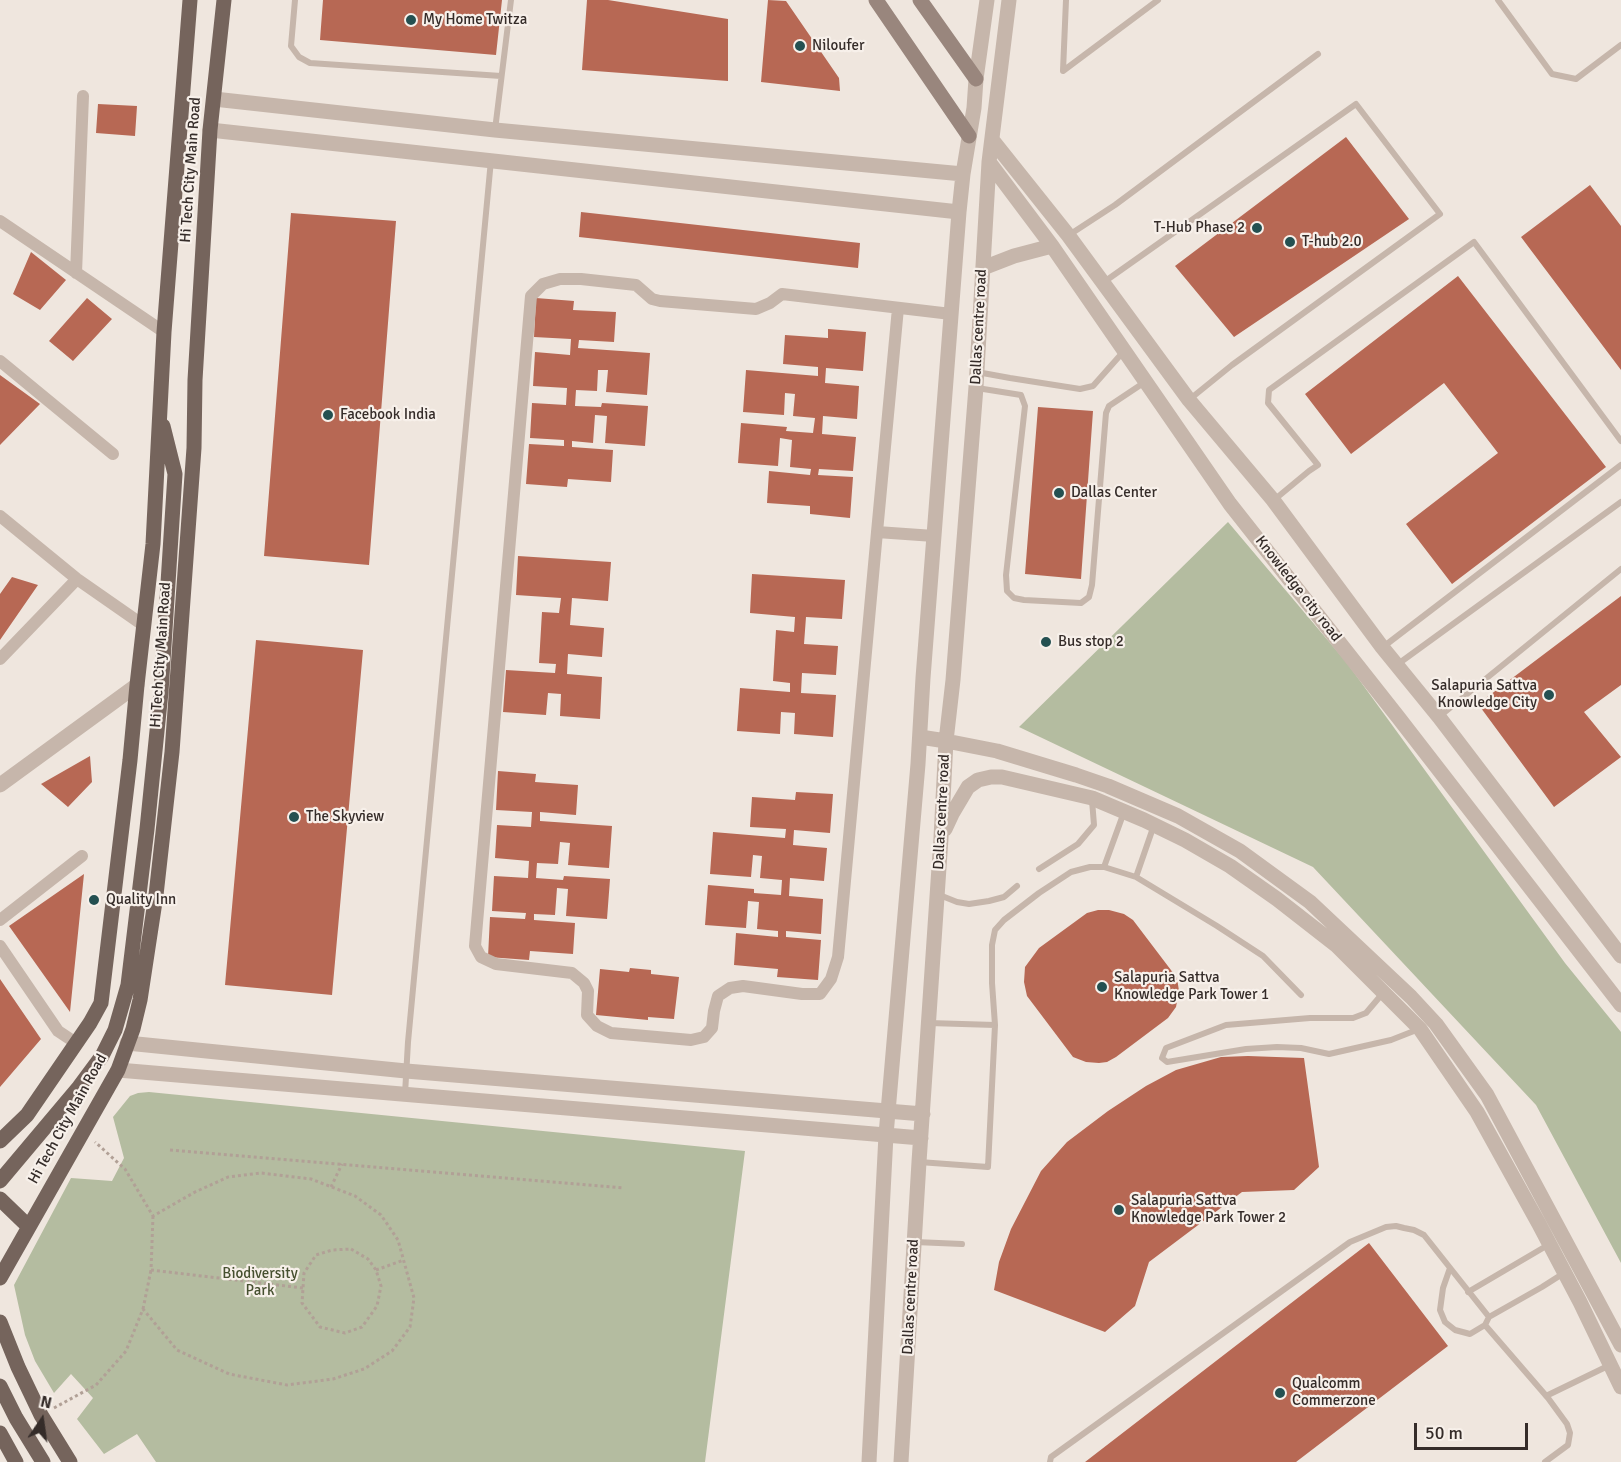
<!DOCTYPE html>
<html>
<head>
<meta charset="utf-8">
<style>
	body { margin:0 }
	#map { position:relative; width:1621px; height:1462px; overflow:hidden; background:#efe6de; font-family:Signika,sans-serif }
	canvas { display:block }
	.north { position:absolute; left:12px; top:1390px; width:60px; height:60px; -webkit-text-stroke:4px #f7f0ea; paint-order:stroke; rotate:13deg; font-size:16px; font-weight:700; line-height:24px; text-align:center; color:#352c29 }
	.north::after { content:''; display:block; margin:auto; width:21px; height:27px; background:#352c29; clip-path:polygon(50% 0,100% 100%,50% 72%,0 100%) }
	.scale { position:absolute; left:1414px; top:1423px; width:114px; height:27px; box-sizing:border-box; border:3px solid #352c29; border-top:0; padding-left:8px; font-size:18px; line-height:21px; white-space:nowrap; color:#352c29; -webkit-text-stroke:4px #f7f0ea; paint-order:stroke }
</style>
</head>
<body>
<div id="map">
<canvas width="1621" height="1462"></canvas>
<div class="north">N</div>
<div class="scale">50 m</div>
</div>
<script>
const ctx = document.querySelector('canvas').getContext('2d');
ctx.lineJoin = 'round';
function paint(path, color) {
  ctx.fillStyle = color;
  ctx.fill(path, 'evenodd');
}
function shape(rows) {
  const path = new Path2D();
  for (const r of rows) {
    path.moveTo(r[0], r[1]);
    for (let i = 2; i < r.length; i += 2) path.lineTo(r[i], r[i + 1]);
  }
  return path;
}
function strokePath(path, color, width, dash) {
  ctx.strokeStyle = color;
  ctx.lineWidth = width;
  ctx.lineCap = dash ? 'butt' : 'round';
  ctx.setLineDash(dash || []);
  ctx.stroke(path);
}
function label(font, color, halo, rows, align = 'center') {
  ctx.font = font + ' Signika,sans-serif';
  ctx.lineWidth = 4.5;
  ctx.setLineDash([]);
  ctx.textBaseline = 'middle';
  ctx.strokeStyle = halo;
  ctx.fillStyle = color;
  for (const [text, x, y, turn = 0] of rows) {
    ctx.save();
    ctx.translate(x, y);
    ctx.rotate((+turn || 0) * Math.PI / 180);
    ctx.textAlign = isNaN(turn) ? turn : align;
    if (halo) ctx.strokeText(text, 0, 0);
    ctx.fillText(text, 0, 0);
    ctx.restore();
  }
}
const green = shape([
	[1228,522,1347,663,1565,963,1621,1032,1621,1263,1536,1105,1313,867,1019,727],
	[149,1092,745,1151,705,1462,156,1462,137,1434,104,1454,77,1419,93,1398,71,1374,54,1393,35,1361,25,1335,14,1285,71,1178,112,1181,124,1158,113,1117,130,1096,138,1093]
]);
const building = shape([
	[323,0,502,0,496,55,320,40],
	[587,0,608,0,728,19,728,81,582,70],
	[768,0,786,1,839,78,840,91,761,82],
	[98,104,137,106,135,136,96,133],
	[1346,137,1409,219,1234,337,1175,266],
	[1590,185,1621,226,1621,370,1521,237],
	[581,212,860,243,858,268,579,237],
	[291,213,396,221,369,565,264,556],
	[31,252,66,280,40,310,13,294],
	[1458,276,1606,467,1452,584,1406,524,1498,453,1444,383,1351,454,1305,394],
	[87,298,112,319,73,361,49,341],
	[536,298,574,301,573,310,616,312,614,342,579,340,578,348,650,353,647,395,606,392,608,370,598,370,597,391,576,390,575,406,601,407,602,403,648,406,645,446,605,443,607,416,595,415,593,443,572,441,572,447,613,450,611,482,568,479,567,487,526,484,529,444,564,446,564,440,530,438,532,403,566,405,567,388,533,386,535,352,570,355,571,339,534,337],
	[828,329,866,332,863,371,826,368,825,383,859,386,857,419,823,416,822,434,856,437,853,471,819,469,818,475,853,477,850,518,810,514,810,506,767,503,769,471,810,475,811,469,790,467,792,440,780,438,778,466,738,463,741,423,787,427,786,431,813,433,815,418,793,416,795,394,785,393,784,415,743,412,746,370,818,376,818,367,783,364,785,335,828,338],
	[0,375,40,404,0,445],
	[1038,407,1093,411,1081,579,1025,574],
	[518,556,611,562,608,601,572,598,570,625,604,628,602,657,568,654,567,674,602,677,600,719,560,716,561,694,548,693,546,715,503,712,506,670,555,673,556,664,539,663,542,612,559,613,561,598,516,595],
	[752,574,845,580,842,619,806,617,804,644,838,646,836,675,802,673,801,693,836,695,833,737,794,734,795,713,781,712,780,734,737,731,740,688,790,692,790,683,773,681,776,630,794,632,795,617,750,613],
	[12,577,38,585,0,640,0,594],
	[1621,596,1621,685,1584,712,1621,757,1554,807,1478,704],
	[256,640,363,650,332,995,225,985],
	[90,756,92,782,68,807,41,784],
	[498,771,536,774,535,782,578,785,576,815,540,812,540,821,612,826,609,868,568,865,570,843,560,842,558,864,537,863,536,878,563,880,564,876,610,879,607,919,566,916,568,889,557,888,555,915,534,914,534,920,575,923,573,954,530,951,529,960,488,957,490,917,525,919,526,913,492,911,494,876,528,878,529,861,495,858,497,825,531,827,532,812,496,810],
	[796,792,833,794,830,833,794,830,793,845,827,848,824,881,790,878,789,896,823,899,821,934,786,931,786,937,821,940,818,980,777,977,778,969,734,965,736,933,778,937,778,931,757,929,759,902,748,901,746,928,705,925,708,885,754,889,754,893,781,895,782,880,760,878,762,856,753,855,751,877,710,874,713,832,785,838,786,829,750,827,752,797,795,800],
	[84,874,70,1012,9,926],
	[1098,910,1109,910,1124,914,1133,920,1177,978,1179,991,1176,1007,1168,1018,1116,1057,1107,1062,1099,1063,1086,1062,1073,1057,1027,996,1024,982,1025,967,1039,948,1087,913],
	[630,968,651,970,651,974,679,977,674,1019,648,1017,648,1020,596,1015,600,969,629,972],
	[0,979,41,1039,0,1087],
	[1248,1056,1304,1058,1319,1167,1294,1190,1242,1192,1149,1262,1135,1306,1105,1332,994,1290,999,1262,1011,1229,1041,1171,1067,1142,1108,1111,1146,1086,1176,1070,1221,1057],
	[1369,1243,1448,1346,1296,1462,1085,1462]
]);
const path = shape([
	[170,1150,624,1188],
	[331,1187,342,1164],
	[153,1216,151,1270,303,1288],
	[351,1249,368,1259,376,1270,381,1286,377,1306,362,1327,345,1333,320,1327,302,1303,304,1273,316,1255,332,1250,351,1249],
	[376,1270,404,1260],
	[143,1309,151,1270],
	[54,1408,96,1385,126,1351,143,1309,177,1350,229,1374,287,1385,333,1379,364,1369,392,1351,410,1327,414,1298,398,1240,381,1215,355,1196,311,1179,261,1173,228,1177,195,1192,153,1216,125,1169,95,1142]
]);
const service = shape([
	[295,0,291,46,299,57,310,63,501,76],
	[1066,0,1063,71,1158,0],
	[1498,0,1552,74,1576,79,1621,45],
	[495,130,511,0],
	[1069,235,1115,205,1318,54],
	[1104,282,1356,104,1440,214,1232,365,1190,399],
	[977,372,1010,378,1080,389,1093,386,1124,351],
	[977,388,1021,395,1025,406,1006,575,1007,591,1014,598,1024,600,1081,603,1089,597,1092,585,1106,413,1109,406,1145,382],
	[1274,500,1309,471,1318,465,1268,403,1269,390,1474,242,1621,441],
	[1383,647,1621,465],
	[1398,664,1621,502],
	[1440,716,1621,569],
	[1104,867,1124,812],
	[1039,869,1078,844,1094,825,1092,800],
	[1136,877,1154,825],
	[937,894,957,902,969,904,989,901,1004,897,1017,886],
	[1383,993,1366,1013,1353,1018,1310,1018,1226,1025,1166,1048,1162,1058,1167,1062,1246,1049,1277,1047,1301,1048,1329,1054,1391,1040,1419,1029],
	[929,1023,995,1025],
	[405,1094,408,1042,491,160],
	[919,1162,988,1167,995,1025,992,983,992,945,995,930,1004,920,1039,893,1071,872,1090,867,1104,867,1136,877,1217,926,1263,956,1301,995],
	[915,1242,962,1244],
	[1468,1292,1548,1245],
	[1489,1317,1542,1287,1564,1273],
	[1485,1325,1548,1398,1567,1424,1570,1433,1568,1445,1545,1462],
	[1546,1396,1610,1365],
	[1050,1462,1051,1457,1350,1242,1386,1227,1396,1226,1404,1228,1414,1230,1424,1235,1489,1317,1485,1325,1470,1334,1455,1330,1445,1322,1440,1310,1443,1288,1450,1268]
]);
const minor = shape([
	[0,221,164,332],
	[76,273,83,96],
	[0,361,113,454],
	[0,516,77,579,143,625],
	[877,532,898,308],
	[934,536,877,532,838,957,831,979,820,994,802,994,743,986,730,988,718,996,714,1011,712,1028,704,1037,691,1040,611,1033,597,1026,587,1015,588,991,584,983,572,973,496,964,481,957,475,946,531,296,543,284,560,279,581,279,636,285,652,299,660,301,756,309,770,303,782,294,951,314],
	[0,659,77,579],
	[0,920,82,856],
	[0,946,58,1031,76,1043]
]);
const tertiary = shape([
	[214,99,495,130,963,174],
	[210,130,959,212],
	[993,141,1068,235,1189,400,1273,500,1382,647,1439,717,1621,956],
	[989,162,1052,246,1230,504,1398,717,1621,1005],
	[983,268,1014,256,1052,246],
	[920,737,946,741,997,751,1076,775,1108,786,1178,816,1240,851,1310,902,1411,997,1436,1024,1487,1095,1621,1345],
	[0,785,137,685],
	[945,829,952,814,968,787,978,780,991,777,1002,777,1092,798,1144,820,1185,840,1230,866,1277,899,1336,945,1420,1029,1477,1112,1539,1224,1580,1302,1621,1387],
	[127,1043,406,1071,923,1114],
	[118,1070,921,1138],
	[869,1462,886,1135,918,764,923,678,959,212,963,174,974,108,976,79,987,0],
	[901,1462,919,1162,941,838,946,741,953,680,976,387,989,162,1009,0]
]);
const secondary = shape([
	[876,0,969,136],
	[920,0,976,79]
]);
const primary = shape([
	[0,1141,27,1115,90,1023,101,1003,130,760,137,685,153,544,164,332,190,0],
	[0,1181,79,1087,102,1056,115,1030,128,985,147,829,161,692,175,474,163,426],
	[0,1199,29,1227],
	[0,1278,118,1070,133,1029,140,1000,156,895,172,752,194,448,195,380,210,130,224,0],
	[0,1322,18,1367,41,1415,70,1462],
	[0,1386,16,1418,43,1462],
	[0,1433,16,1462]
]);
const markers = [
	[411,20,6,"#245051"],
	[800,46,6,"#245051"],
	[1257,228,6,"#245051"],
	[1290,242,6,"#245051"],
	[328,415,6,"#245051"],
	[1059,493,6,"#245051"],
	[1046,642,6,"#245051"],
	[1549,695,6,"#245051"],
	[294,817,6,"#245051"],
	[94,900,6,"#245051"],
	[1102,987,6,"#245051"],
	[1119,1210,6,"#245051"],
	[1280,1393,6,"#245051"]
];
const poiNames = [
	["My Home Twitza",423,20],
	["Niloufer",812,46],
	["T-Hub Phase 2",1245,228,"right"],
	["T-hub 2.0",1302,242],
	["Facebook India",340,415],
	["Dallas Center",1071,493],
	["Bus stop 2",1058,642],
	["Salapuria Sattva",1537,686,"right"],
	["Knowledge City",1537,703,"right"],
	["The Skyview",306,817],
	["Quality Inn",106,900],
	["Salapuria Sattva",1114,978],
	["Knowledge Park Tower 1",1114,995],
	["Salapuria Sattva",1131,1201],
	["Knowledge Park Tower 2",1131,1218],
	["Qualcomm",1292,1384],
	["Commerzone",1292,1401]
];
const streetNames = [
	["Hi Tech City Main Road",191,170,-86],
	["Dallas centre road",979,327,-87],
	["Knowledge city road",1298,589,52],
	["Hi Tech City Main Road",161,655,-86],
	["Dallas centre road",942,812,-87],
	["Hi Tech City Main Road",68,1119,-61],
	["Dallas centre road",911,1297,-87]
];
const parkNames = [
	["Biodiversity",260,1274],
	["Park",260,1291]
];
paint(green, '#b4bca0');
paint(building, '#b76854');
strokePath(path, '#b1a096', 3, [3, 3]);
strokePath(service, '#c6b6ab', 6);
strokePath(minor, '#c6b6ab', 12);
strokePath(tertiary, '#c6b6ab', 15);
strokePath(secondary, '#99867d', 15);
strokePath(primary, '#75645c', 15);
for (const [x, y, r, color] of markers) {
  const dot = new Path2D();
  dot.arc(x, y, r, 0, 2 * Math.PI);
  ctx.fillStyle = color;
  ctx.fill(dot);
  strokePath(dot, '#f7f0ea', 2);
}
label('15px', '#352c29', '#f7f0ea', poiNames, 'left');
label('15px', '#352c29', '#f7f0ea', streetNames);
label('15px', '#465030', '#f7f0ea', parkNames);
</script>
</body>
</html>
